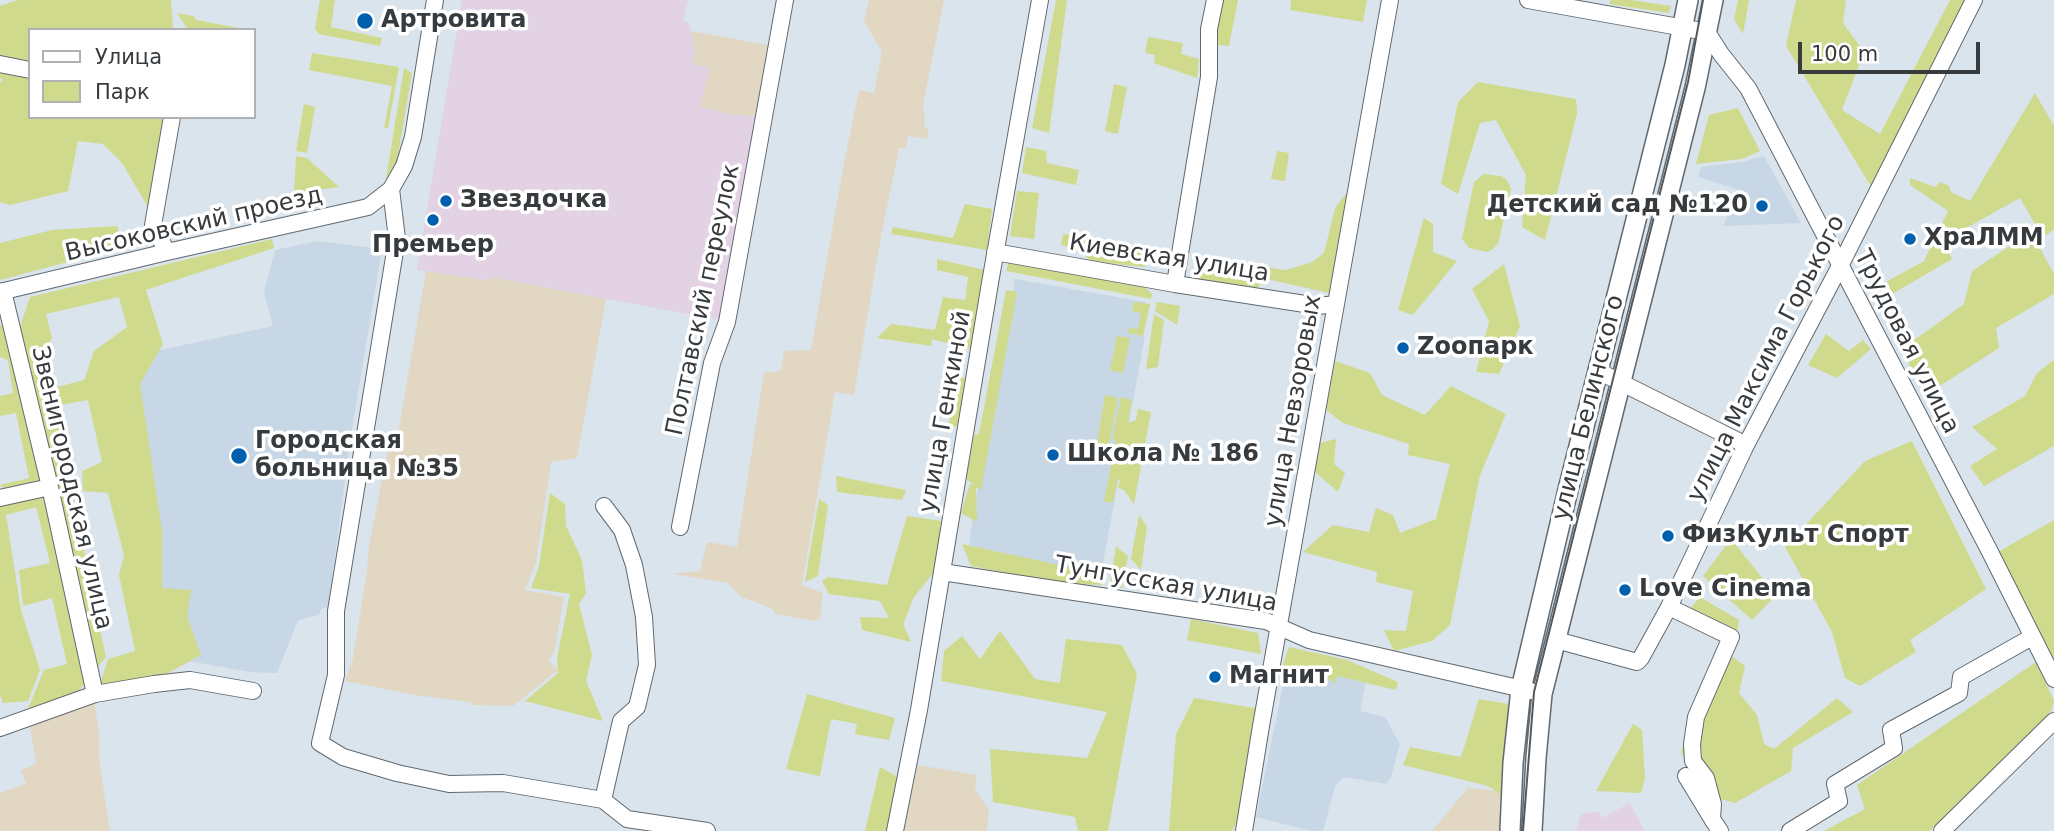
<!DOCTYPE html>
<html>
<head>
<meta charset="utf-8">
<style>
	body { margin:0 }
	#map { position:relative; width:2054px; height:831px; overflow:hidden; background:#d9e4ec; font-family:"DejaVu Sans",sans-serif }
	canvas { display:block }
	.legend { position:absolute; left:28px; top:28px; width:228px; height:91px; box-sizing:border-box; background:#fff; border:2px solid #afb1b2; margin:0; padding:9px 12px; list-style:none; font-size:21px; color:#373b3e }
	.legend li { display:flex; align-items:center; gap:14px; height:35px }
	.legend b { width:35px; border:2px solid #afb1b2 }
	.scale { position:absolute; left:1798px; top:42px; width:182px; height:32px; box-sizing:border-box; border:4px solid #373b3e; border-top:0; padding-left:9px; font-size:21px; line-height:24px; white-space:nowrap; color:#373b3e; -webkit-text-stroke:5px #fff; paint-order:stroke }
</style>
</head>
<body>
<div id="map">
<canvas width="2054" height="831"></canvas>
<ul class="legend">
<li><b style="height:9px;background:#fff"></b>Улица</li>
<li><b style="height:19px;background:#d0da8c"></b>Парк</li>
</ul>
<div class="scale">100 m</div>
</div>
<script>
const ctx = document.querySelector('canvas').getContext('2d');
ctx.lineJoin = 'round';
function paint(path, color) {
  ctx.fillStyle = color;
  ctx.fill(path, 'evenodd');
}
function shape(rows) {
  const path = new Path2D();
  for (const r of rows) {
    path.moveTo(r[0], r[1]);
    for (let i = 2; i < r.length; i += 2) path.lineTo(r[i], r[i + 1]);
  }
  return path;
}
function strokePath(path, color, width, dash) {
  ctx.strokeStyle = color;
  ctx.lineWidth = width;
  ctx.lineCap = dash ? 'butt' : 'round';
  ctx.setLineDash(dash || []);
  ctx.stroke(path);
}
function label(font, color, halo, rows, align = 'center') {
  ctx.font = font + ' "DejaVu Sans",sans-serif';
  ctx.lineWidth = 7;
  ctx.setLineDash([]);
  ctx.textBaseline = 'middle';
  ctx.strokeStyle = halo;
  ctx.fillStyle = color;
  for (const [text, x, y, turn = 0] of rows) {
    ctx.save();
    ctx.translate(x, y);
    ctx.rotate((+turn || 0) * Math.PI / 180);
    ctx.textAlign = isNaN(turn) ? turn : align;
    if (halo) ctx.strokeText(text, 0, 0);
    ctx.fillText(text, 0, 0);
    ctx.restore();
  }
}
const commercial = shape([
	[462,0,688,0,683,21,689,23,695,53,693,63,710,68,723,113,757,117,750,147,753,149,720,320,495,278,485,280,417,270],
	[1630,803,1645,831,1576,831,1581,814,1599,811,1601,818]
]);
const industrial = shape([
	[869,0,944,0,923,105,925,118,924,127,929,128,927,139,908,136,906,148,899,148,881,236,854,395,835,392,802,585,823,593,820,618,815,621,776,614,771,608,741,597,728,583,672,574,700,571,707,542,737,547,764,372,777,372,781,369,784,351,811,350,843,168,859,90,874,93,882,52,864,21],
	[691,31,773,46,757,117,723,113,700,106,710,68,693,64,695,53],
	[426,271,485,280,495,278,606,299,577,458,551,462,536,563,525,590,564,597,554,653,548,660,558,670,513,706,472,705,471,702,415,695,345,681,353,658,367,571,369,546,391,434,398,434],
	[94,699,99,734,99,759,110,831,0,831,0,793,26,784,21,770,36,764,29,720],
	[917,765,977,775,975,789,989,810,987,831,904,831],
	[1468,788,1501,791,1500,831,1432,831]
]);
const built = shape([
	[1764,156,1801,223,1723,226,1740,190,1698,177,1701,167,1742,162],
	[318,241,382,249,352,429,328,607,321,609,319,615,298,620,277,673,250,672,183,660,167,653,109,361,273,326,264,292,275,250],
	[1015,279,1145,302,1139,333,1145,336,1100,579,968,562,972,521],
	[1290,652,1368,670,1360,711,1385,717,1400,744,1391,777,1386,784,1344,777,1335,786,1323,831,1312,831,1256,817]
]);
const green = shape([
	[17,0,171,0,173,30,30,30,30,117,169,117,148,207,122,163,103,144,78,141,68,191,10,205,0,202,0,82,3,80,0,78,0,6],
	[320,0,335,0,331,27,382,38,380,46,319,34,315,29],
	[1056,0,1067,0,1049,133,1032,128],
	[1221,0,1238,0,1229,46,1218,45,1216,19],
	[1291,0,1367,0,1363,22,1290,10],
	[1611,0,1631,0,1671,6,1669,13,1609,4],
	[1738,0,1749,0,1743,34,1734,19],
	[1796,0,1846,0,1843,23,1864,52,1842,110,1880,134,1950,0,1968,0,1873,190,1786,46],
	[177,13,194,16,196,20,245,29,188,30],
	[1148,37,1183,43,1181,54,1199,59,1197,78,1154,63,1155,55,1145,53],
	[312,53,399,67,388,128,384,128,392,86,309,70],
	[404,68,412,73,396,167,386,179],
	[1478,82,1576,99,1577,114,1545,240,1522,227,1526,175,1496,120,1480,123,1458,194,1441,184,1458,102],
	[1114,84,1127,87,1118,134,1105,131],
	[2035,93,2054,126,2054,230,2036,241,2054,274,2054,294,1996,328,1999,348,1924,396,1902,349,1964,304,1972,271,2037,228,2020,198,1943,241,1952,259,1882,300,1875,288,1924,261,1948,211,1910,185,1910,178,1935,187,1940,182,1949,186,1951,192,1970,201],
	[304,104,315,107,307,153,296,151],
	[1738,108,1760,151,1742,159,1696,164,1709,115],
	[1026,147,1046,151,1047,163,1079,170,1076,185,1022,173],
	[1277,151,1289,153,1285,181,1271,179],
	[296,156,307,158,339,187,294,193],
	[1484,174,1501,176,1507,180,1511,189,1498,244,1493,249,1488,252,1469,248,1462,239,1474,182],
	[1017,191,1039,193,1034,239,1010,236],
	[1348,191,1329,293,1262,278,1258,289,1192,279,1202,259,1286,270,1312,262,1324,253,1335,208],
	[965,204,992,209,987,250,891,234,893,227,953,238],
	[1424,218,1433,224,1433,252,1457,261,1413,315,1398,310],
	[117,226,124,247,0,280,0,243,52,230],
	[1063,234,1141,248,1146,267,1092,262,1080,251,1061,245],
	[272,239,274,248,146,290,163,344,140,384,162,531,162,588,191,590,187,616,201,655,159,678,99,687,108,659,135,651,119,575,124,555,108,493,83,491,82,471,102,462,88,400,60,405,57,387,84,380,94,351,127,327,119,297,46,314,52,338,45,352,75,483,74,505,86,560,101,577,90,582,106,657,72,699,25,716,44,670,67,664,52,598,23,606,19,570,50,563,36,507,6,515,21,610,40,670,28,701,3,703,0,695,0,503,16,499,0,485,29,478,16,413,0,416,0,396,13,393,8,360,0,357,0,325,18,333,30,297],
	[937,259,989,271,976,351,932,339,931,346,877,338,891,324,935,330,943,297,965,300,968,277,937,270],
	[1009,260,1143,286,1152,294,1151,299,1006,271],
	[1504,264,1520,326,1499,374,1476,372,1489,321,1472,289],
	[1006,290,1017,292,981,490,976,487,977,522,961,513,970,484,974,485,966,479,974,435,979,434],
	[1134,302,1150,304,1143,336,1128,333,1129,328,1138,329,1141,313,1132,311],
	[1157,302,1180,306,1177,325,1155,311],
	[1154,314,1164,320,1158,367,1146,369],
	[1826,334,1849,351,1863,340,1871,349,1837,378,1808,365],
	[1117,336,1130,338,1123,373,1110,370],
	[2054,360,2054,446,1984,486,1970,466,1997,449,1972,427,2025,396,2037,373],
	[1335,361,1370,373,1382,395,1425,415,1451,386,1506,414,1480,475,1450,625,1432,641,1394,651,1384,630,1406,631,1413,591,1376,582,1377,572,1303,552,1333,525,1369,532,1376,508,1393,515,1400,533,1436,519,1450,464,1408,455,1409,444,1343,423,1326,410],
	[956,374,966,379,958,425,948,430],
	[1105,395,1118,398,1108,450,1096,448],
	[1121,397,1132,400,1128,423,1136,420,1138,409,1151,412,1134,504,1124,490,1118,488,1120,480,1118,479,1113,502,1104,502,1116,440,1112,439],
	[1336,439,1334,464,1345,473,1338,492,1315,472,1320,443],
	[1912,441,1986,589,1910,640,1916,652,1860,686,1845,678,1832,632,1785,547,1865,461],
	[836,476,906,490,902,500,837,492],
	[550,493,565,504,566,526,582,560,586,593,579,604,592,655,586,681,603,721,525,701,558,673,557,658,570,594,531,588,539,566],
	[819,499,828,505,818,576,805,582],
	[1139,515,1147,527,1141,570,1131,559],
	[907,516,941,521,935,571,914,597,903,624,911,642,862,630,860,617,889,618,880,601,829,594,822,581,828,577,887,585],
	[2054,520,2054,659,1998,552],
	[1731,539,1776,595,1752,620,1703,576],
	[962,544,1097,573,1102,585,1063,584,971,566],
	[1116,546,1128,556,1122,588,1117,588,1110,583],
	[1700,597,1739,620,1737,633,1688,611],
	[1191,619,1258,633,1261,654,1187,640],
	[1000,631,1035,679,1060,683,1066,639,1122,645,1137,674,1108,831,1078,831,1075,817,993,802,990,749,1087,758,1107,712,941,681,944,651,962,636,980,659],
	[1717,646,1745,666,1739,693,1757,715,1764,744,1774,749,1837,698,1853,712,1793,748,1791,771,1735,803,1703,794,1681,752],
	[1289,647,1347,660,1398,682,1396,690,1337,676,1335,683,1325,677,1282,667],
	[2036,662,2054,701,2051,712,1930,831,1824,831,1865,809,1857,785],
	[807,694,895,718,889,740,855,734,857,724,831,719,820,776,786,769],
	[1194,698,1260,709,1240,816,1232,831,1169,831,1176,734],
	[1479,699,1515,705,1506,798,1488,786,1403,765,1410,747,1461,757],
	[1633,724,1642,730,1645,778,1641,793,1596,791],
	[880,767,908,783,903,831,865,831]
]);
const minor = shape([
	[1528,0,1707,32,1721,54,1748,88,1989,550,2054,679],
	[0,64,30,70],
	[391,189,397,239,336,611,336,675,320,743,343,757,397,773,449,784,503,783,603,800,627,819,707,831],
	[167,252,153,225,172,117],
	[995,252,1175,284,1318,306,1336,304],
	[1175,284,1209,77,1209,29,1215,0],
	[3,291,50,487,95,694],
	[0,292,167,252,368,207,391,189,404,166,413,137,435,0],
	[1598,371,1746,445],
	[0,498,50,487],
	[680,527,712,363,727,322,785,0],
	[942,572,1266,621,1309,640,1531,691],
	[1669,607,1731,637,1696,717,1692,744,1693,761,1706,778,1713,804,1712,819,1720,831],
	[1556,640,1637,662,1641,658,1669,607,1746,445,1841,264,1974,0],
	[0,728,95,694,154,684,190,680,253,691],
	[1686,776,1711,817],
	[603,800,621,721,637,707,647,665,644,617,634,565,622,530,604,506],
	[895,831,919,710,990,283,1040,0],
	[1244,831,1261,726,1390,0],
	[1790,831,1839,801,1835,784,1894,748,1891,730,1959,693,1961,677,2032,637],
	[1942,831,2054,721]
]);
const major = shape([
	[1510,831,1513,763,1521,689,1568,490,1675,65,1688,0],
	[1532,831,1536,758,1542,694,1695,88,1713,0]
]);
const tram = shape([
	[1523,831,1534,692,1688,82,1703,0]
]);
const markers = [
	[365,21,9,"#0160ad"],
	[446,201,7,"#0160ad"],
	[1762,206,7,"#0160ad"],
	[433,220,7,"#0160ad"],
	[1910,239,7,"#0160ad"],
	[1403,348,7,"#0160ad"],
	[1053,455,7,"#0160ad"],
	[239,456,9,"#0160ad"],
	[1668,536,7,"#0160ad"],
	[1625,590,7,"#0160ad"],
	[1215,677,7,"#0160ad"]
];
const poiNames = [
	["Артровита",381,21],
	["Звездочка",460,201],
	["Детский сад №120",1748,206,"right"],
	["ХраЛММ",1924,239],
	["Премьер",433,246,"center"],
	["Zooпарк",1417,348],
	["Городская",255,442],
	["больница №35",255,470],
	["Школа № 186",1067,455],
	["ФизКульт Спорт",1682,536],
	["Love Cinema",1639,590],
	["Магнит",1229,677]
];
const streetNames = [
	["Высоковский проезд",194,225,-13],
	["Киевская улица",1169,259,9],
	["Полтавский переулок",704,300,-78],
	["Трудовая улица",1906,342,63],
	["улица Максима Горького",1767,359,-63],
	["улица Белинского",1589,408,-76],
	["улица Невзоровых",1294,411,-80],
	["улица Генкиной",946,412,-80],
	["Звенигородская улица",71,488,77],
	["Тунгусская улица",1166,585,10]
];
paint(commercial, '#e2d2e4');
paint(industrial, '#e2d7c3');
paint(built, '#c8d7e5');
paint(green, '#d0da8c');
strokePath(minor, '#606970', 18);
strokePath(major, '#606970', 22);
strokePath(minor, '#fff', 16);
strokePath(major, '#fff', 19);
strokePath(tram, '#54595d', 2);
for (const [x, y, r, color] of markers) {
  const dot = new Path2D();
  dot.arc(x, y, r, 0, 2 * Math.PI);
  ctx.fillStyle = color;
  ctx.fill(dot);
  strokePath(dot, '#fff', 2.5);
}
label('bold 24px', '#373b3e', '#fff', poiNames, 'left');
label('24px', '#373b3e', '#fff', streetNames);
</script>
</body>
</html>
